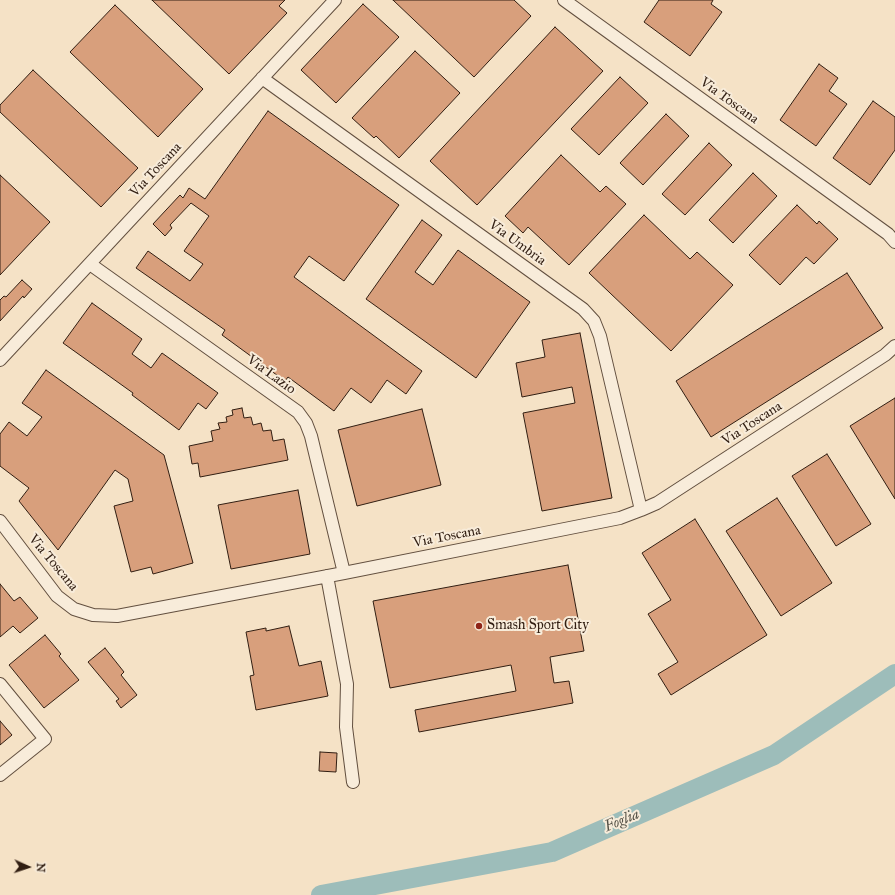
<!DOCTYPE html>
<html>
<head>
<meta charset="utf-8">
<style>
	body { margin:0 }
	#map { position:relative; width:895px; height:895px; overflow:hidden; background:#f5e2c6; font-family:"IM FELL Great Primer",serif }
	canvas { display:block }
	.north { position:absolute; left:8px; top:847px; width:40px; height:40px; -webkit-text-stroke:3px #f8ecda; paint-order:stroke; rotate:93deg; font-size:11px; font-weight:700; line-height:16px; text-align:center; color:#311e12 }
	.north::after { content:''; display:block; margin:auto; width:14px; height:18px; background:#311e12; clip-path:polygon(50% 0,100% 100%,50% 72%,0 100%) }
</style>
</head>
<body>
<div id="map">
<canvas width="895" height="895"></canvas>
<div class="north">N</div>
</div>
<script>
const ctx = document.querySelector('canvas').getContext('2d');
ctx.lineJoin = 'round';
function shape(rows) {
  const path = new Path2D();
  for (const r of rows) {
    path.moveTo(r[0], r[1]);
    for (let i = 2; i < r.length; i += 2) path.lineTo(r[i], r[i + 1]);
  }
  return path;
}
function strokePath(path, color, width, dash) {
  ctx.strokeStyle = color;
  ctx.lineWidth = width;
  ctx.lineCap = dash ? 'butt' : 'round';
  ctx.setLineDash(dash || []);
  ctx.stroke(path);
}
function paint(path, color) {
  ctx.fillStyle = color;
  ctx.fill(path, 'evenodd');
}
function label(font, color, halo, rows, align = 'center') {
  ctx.font = font + ' "IM FELL Great Primer",serif';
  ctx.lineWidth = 4;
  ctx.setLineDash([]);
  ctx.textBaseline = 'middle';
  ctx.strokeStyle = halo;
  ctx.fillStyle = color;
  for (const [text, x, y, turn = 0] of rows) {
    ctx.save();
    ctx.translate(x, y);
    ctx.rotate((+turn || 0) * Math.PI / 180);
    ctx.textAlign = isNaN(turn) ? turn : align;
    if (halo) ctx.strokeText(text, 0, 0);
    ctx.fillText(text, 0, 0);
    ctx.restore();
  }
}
const river = shape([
	[321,895,552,852,774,755,895,674]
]);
const building = shape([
	[152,0,285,0,279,6,287,13,229,74,152,0],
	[393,0,514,0,531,16,474,77,393,0],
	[659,0,713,0,711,4,722,12,690,56,644,22,659,0],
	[363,4,399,37,336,103,301,70,363,4],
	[115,5,203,89,158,137,70,52,115,5],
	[555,27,603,71,477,205,430,161,555,27],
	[415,51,460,93,399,158,376,136,374,138,352,118,415,51],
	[819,64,838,78,829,91,847,104,816,146,780,120,819,64],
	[33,70,138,168,101,207,0,112,0,105,33,70],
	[620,77,648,103,599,155,571,129,620,77],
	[873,101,895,117,895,150,870,185,833,158,873,101],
	[268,111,399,205,344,281,309,256,294,277,422,371,406,394,387,380,371,403,351,388,334,411,288,377,285,381,222,335,225,330,136,268,148,251,190,281,203,264,184,251,209,216,191,203,170,225,172,228,165,236,153,224,180,195,183,198,189,188,205,199,268,111],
	[666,114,689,136,643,185,620,163,666,114],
	[709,143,732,165,685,215,662,194,709,143],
	[561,155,600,192,606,186,626,204,569,265,528,227,523,233,505,216,561,155],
	[753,173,777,196,733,243,709,220,753,173],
	[0,175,50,222,0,275,0,175],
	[797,205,817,224,819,221,838,239,814,264,806,257,780,285,749,255,797,205],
	[644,215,690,259,697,252,733,285,671,351,589,273,644,215],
	[422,220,442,235,415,272,433,285,458,250,530,302,476,378,366,299,422,220],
	[847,273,883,328,711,437,676,381,847,273],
	[22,280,32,289,24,298,23,296,0,321,0,300,4,296,6,297,22,280],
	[92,303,142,339,132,354,151,368,162,353,218,393,206,409,198,403,179,430,132,395,133,393,63,343,92,303],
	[580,333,612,498,542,511,523,413,575,403,572,387,522,397,516,363,545,357,542,340,580,333],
	[46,370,164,455,193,563,153,574,151,567,131,572,114,506,133,501,128,479,115,470,58,550,19,501,29,488,0,466,0,434,9,422,27,436,42,417,22,403,46,370],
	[895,398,895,499,850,426,895,398],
	[242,408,244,418,251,417,253,425,261,423,263,431,271,430,273,441,284,439,288,460,200,477,198,463,192,464,189,446,213,441,211,431,220,429,218,423,227,422,226,417,233,415,232,410,242,408],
	[422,409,441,485,357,506,338,430,422,409],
	[827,454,871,524,836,546,792,476,827,454],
	[298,490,310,554,231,569,218,505,298,490],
	[777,498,832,583,781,616,726,531,777,498],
	[695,519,767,635,671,695,658,674,678,662,648,614,671,600,642,553,695,519],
	[568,565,584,651,550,657,554,683,569,681,573,703,419,732,415,710,516,691,511,665,390,688,373,601,568,565],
	[0,584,14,601,20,597,38,618,20,633,13,626,0,637,0,584],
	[289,626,299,666,321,661,328,696,256,710,250,676,254,675,246,632,266,628,266,631,289,626],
	[45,635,61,654,59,656,79,680,44,708,9,665,45,635],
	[105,648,124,672,121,675,137,695,121,708,116,701,119,699,88,662,105,648],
	[0,721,12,735,0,745,0,721],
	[320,752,337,753,336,772,319,771,320,752]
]);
const minor = shape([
	[564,0,888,234,895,242],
	[262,78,583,309,594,321,600,336,641,510],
	[90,264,298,412,306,423,311,436,344,573],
	[0,360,335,0],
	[0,521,57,596,74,609,93,615,117,616,344,573,620,518,641,510,657,503,885,355,895,346],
	[327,576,347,684,346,727,353,782],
	[0,684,45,739,0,775]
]);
const markers = [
	[479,626,4,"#8f2418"]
];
const streetNames = [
	["Via Toscana",729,101,36],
	["Via Toscana",156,170,-47],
	["Via Umbria",517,243,36],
	["Via Lazio",271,375,36],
	["Via Toscana",752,424,-33],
	["Via Toscana",447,537,-11],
	["Via Toscana",53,563,50]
];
const poiNames = [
	["Smash Sport City",487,626]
];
const waterNames = [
	["Foglia",622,821,-23]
];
strokePath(river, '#9dbdba', 20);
paint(building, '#d89f7c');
strokePath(building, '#311e12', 1);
strokePath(minor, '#624f3f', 14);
strokePath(minor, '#f8ecda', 12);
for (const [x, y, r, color] of markers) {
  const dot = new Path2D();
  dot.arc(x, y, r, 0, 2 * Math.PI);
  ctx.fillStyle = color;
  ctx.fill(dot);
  strokePath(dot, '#f8ecda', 1.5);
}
label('14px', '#311e12', '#f8ecda', streetNames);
label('14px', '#311e12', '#f8ecda', poiNames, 'left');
label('italic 15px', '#514e44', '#f8ecda', waterNames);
</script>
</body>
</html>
